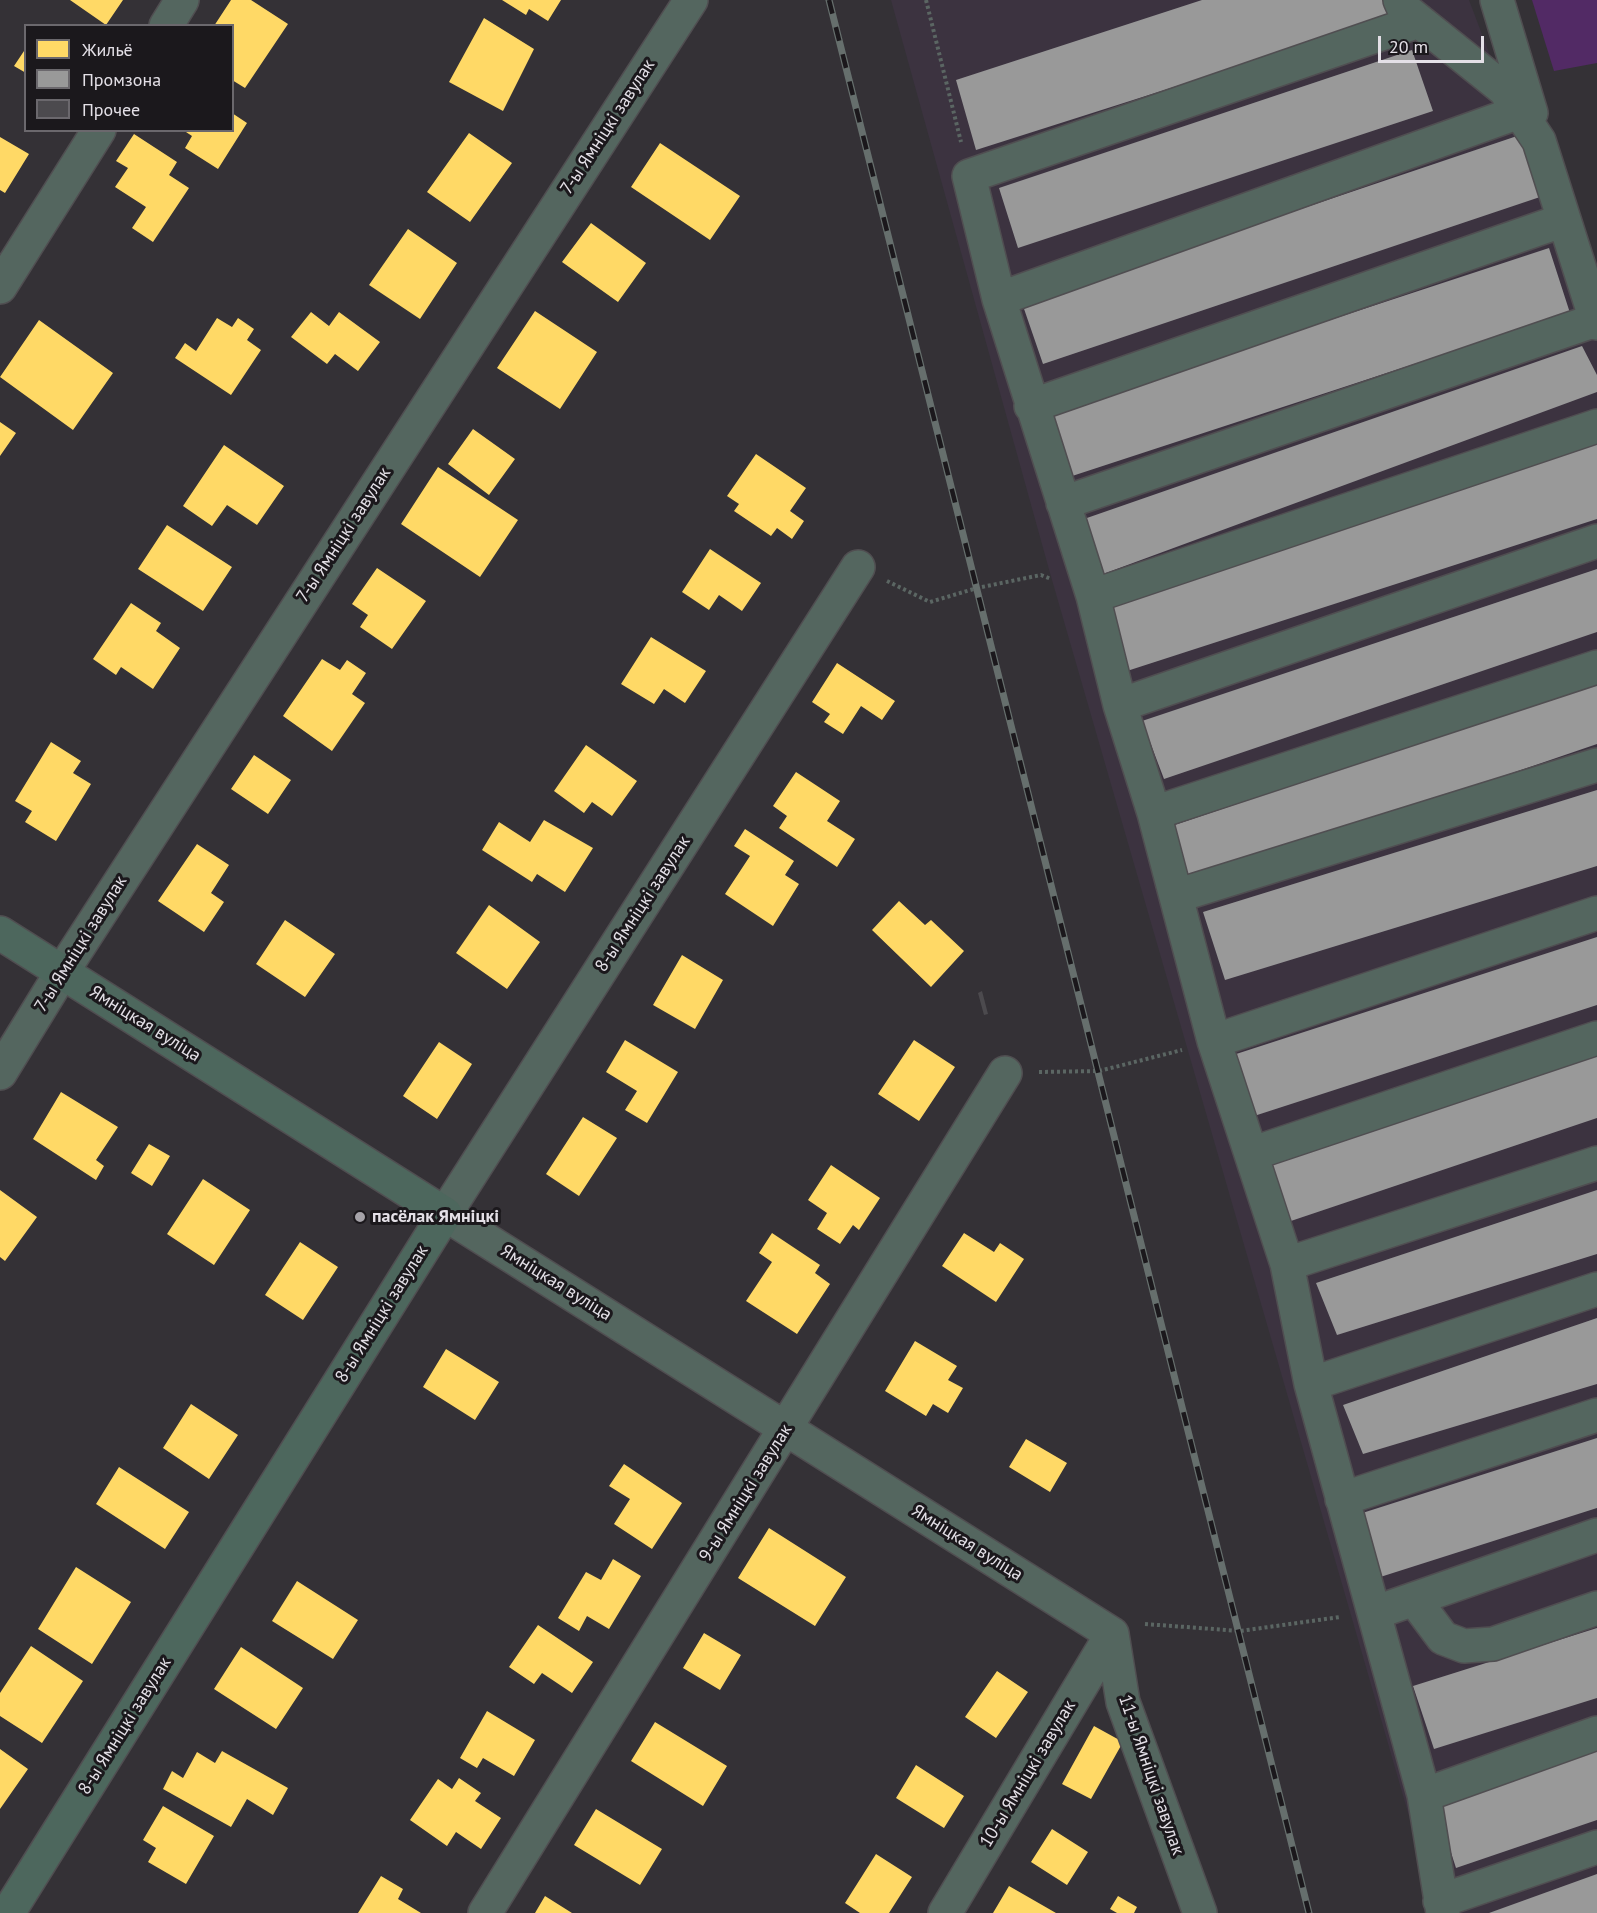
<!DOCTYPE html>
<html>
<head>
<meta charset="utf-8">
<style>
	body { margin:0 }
	#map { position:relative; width:1597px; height:1913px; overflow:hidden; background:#343136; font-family:"PT Sans",sans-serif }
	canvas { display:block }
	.legend { position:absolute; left:24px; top:24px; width:210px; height:108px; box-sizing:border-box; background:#1b181c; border:2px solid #6b686d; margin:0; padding:8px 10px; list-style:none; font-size:18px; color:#e4e0e7 }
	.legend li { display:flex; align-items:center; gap:12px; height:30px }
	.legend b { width:30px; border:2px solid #6b686d }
	.scale { position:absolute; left:1378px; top:36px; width:106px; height:27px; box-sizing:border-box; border:3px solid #e4e0e7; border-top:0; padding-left:8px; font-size:18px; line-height:21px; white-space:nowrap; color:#e4e0e7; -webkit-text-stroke:4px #1b181c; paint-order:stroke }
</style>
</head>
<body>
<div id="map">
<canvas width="1597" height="1913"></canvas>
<ul class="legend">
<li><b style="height:16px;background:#ffd966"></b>Жильё</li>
<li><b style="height:16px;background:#999"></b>Промзона</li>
<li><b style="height:16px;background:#4c4a4e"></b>Прочее</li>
</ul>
<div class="scale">20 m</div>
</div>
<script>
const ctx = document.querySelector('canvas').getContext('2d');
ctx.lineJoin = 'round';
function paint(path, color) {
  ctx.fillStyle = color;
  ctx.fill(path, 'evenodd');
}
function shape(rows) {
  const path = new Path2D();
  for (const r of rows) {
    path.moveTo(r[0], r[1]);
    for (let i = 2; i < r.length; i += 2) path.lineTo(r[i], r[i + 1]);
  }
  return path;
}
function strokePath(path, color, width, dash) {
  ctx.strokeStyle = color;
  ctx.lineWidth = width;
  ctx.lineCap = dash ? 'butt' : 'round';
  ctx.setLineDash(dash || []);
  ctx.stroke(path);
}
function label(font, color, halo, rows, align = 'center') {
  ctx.font = font + ' "PT Sans",sans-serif';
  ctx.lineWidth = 6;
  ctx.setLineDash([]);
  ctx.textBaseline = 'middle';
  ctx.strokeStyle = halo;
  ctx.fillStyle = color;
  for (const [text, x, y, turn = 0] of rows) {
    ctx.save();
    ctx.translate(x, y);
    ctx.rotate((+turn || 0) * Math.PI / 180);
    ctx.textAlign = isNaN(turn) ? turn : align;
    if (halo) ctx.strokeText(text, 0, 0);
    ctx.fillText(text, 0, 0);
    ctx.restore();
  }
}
const built = shape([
	[891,0,1469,0,1597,338,1597,1913,1437,1913,1050,573]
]);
const green = shape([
	[1532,0,1597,0,1597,63,1554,71]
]);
const homes = shape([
	[70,0,123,0,106,25],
	[231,0,251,0,288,24,245,88,232,80,232,26,214,26],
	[502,0,561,0,548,21,529,9,526,15],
	[484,18,534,49,503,111,449,82],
	[26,48,26,73,14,66],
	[232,113,247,123,218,169,185,148,192,136,183,130,232,130],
	[469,133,512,163,470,222,427,192],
	[134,134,177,162,169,175,189,188,153,242,132,228,146,207,115,187,128,168,116,161],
	[0,137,29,154,5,193,0,190],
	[660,143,740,196,710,240,631,187],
	[591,223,646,263,618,302,562,262],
	[408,229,457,263,420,319,369,285],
	[535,311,597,352,560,409,497,368],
	[311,312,329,326,339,312,380,342,358,371,335,354,327,364,291,337],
	[217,318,232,327,238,318,254,329,247,340,261,350,231,395,175,358,185,343,196,351],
	[39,320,113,373,73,430,0,377],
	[0,422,16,433,0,456],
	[473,429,515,459,489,495,448,464],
	[224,445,284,486,257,525,227,505,212,526,183,506],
	[756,454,806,488,790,511,804,521,792,539,777,528,771,536,734,511,739,504,727,496],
	[438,467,518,520,480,577,401,524],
	[167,525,232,567,203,611,138,569],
	[710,549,761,583,742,611,719,595,709,610,682,592],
	[377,568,426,601,392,649,360,627,368,615,352,604],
	[131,603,161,623,156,631,180,648,153,689,121,667,116,675,93,659],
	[651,637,706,671,685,703,664,689,654,704,621,684],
	[322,659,340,670,347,660,366,673,352,694,365,703,332,751,283,716],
	[837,663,895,701,882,720,861,706,843,734,824,722,830,714,812,702],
	[51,742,81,761,73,773,91,784,56,841,25,822,32,811,15,801],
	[586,745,637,781,612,816,592,802,584,813,554,791],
	[254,755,291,780,268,814,231,789],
	[796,772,840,801,827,821,855,839,837,867,779,828,787,816,773,806],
	[544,820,593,848,565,892,537,874,532,882,482,850,499,822,530,842],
	[745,829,794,861,785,875,799,884,773,926,725,894,750,856,734,846],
	[197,844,229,865,211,893,224,902,204,932,158,901],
	[899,901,925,925,931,920,964,951,931,987,872,930],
	[489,905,540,942,507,989,456,953],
	[285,920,335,954,305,997,256,964],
	[682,955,723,980,695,1029,653,1005],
	[625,1040,678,1072,647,1123,625,1110,637,1091,606,1072],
	[914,1040,955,1067,919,1121,878,1094],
	[439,1042,472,1064,437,1119,403,1096],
	[61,1092,118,1127,96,1160,104,1166,96,1180,33,1139],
	[583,1117,617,1138,579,1196,546,1174],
	[149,1144,170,1156,152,1186,131,1173],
	[831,1165,880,1198,859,1230,853,1225,840,1244,817,1229,827,1213,808,1200],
	[203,1179,250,1210,214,1265,167,1234],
	[0,1190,37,1217,5,1261,0,1257],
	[772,1233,820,1265,815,1273,830,1284,797,1334,746,1301,772,1262,759,1253],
	[964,1233,994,1252,1000,1243,1024,1259,996,1302,942,1266],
	[300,1242,338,1267,303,1320,265,1295],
	[915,1341,957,1366,948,1380,963,1388,948,1413,933,1404,926,1416,885,1391],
	[446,1349,499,1382,475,1420,423,1387],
	[191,1404,238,1435,209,1479,163,1448],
	[1026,1439,1067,1463,1050,1492,1009,1467],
	[624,1464,682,1503,652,1549,614,1524,630,1499,609,1486],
	[119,1467,189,1512,165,1549,96,1504],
	[769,1528,846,1577,815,1626,738,1578],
	[613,1559,641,1576,609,1629,587,1616,579,1631,558,1618,586,1572,601,1580],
	[76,1567,131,1602,92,1664,38,1629],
	[297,1581,358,1620,333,1659,272,1621],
	[538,1625,593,1662,572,1693,542,1673,534,1684,509,1667],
	[704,1633,741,1655,720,1690,683,1668],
	[31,1646,83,1681,42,1743,0,1716,0,1693],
	[241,1647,303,1688,276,1729,214,1689],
	[997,1671,1028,1692,996,1738,965,1717],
	[487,1711,535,1740,514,1776,483,1758,477,1768,460,1758],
	[655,1722,727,1766,703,1806,631,1761],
	[1094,1726,1123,1742,1091,1799,1062,1784],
	[0,1749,28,1769,0,1809],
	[222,1751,288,1788,273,1815,247,1799,231,1827,163,1789,172,1771,183,1778,197,1752,215,1763],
	[916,1765,964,1796,944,1828,896,1798],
	[459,1778,481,1793,475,1801,501,1818,481,1849,456,1832,447,1846,410,1820,438,1779,452,1789],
	[163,1806,214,1836,186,1884,148,1862,156,1848,143,1840],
	[596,1809,662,1849,640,1885,574,1845],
	[1052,1829,1088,1852,1067,1885,1031,1862],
	[876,1854,912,1877,889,1913,860,1913,845,1903],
	[381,1876,403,1889,398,1899,421,1913,358,1913],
	[1009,1886,1056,1913,993,1913],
	[545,1896,572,1913,535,1913],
	[1118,1896,1137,1907,1134,1913,1117,1913,1110,1909]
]);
const industry = shape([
	[1202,0,1391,0,1397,16,976,150,956,80],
	[1412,50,1433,111,1018,248,999,188],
	[1520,135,1543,196,1043,364,1022,303],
	[1549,248,1570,313,1063,479,1038,416],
	[1582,346,1597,375,1597,392,1103,574,1084,519],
	[1597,443,1597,519,1127,671,1107,600],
	[1597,569,1597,632,1164,779,1142,721],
	[1597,682,1597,744,1179,887,1160,830],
	[1597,790,1597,866,1225,980,1203,912],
	[1597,937,1597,1005,1251,1117,1230,1056],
	[1597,1056,1597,1118,1279,1225,1260,1168],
	[1597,1190,1597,1254,1337,1335,1316,1283],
	[1597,1318,1597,1384,1363,1454,1343,1405],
	[1597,1438,1597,1508,1374,1579,1353,1516],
	[1597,1628,1597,1698,1434,1749,1413,1686],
	[1597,1745,1597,1820,1456,1868,1434,1800],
	[1597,1874,1597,1913,1489,1913]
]);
const building = shape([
	[982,991,988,1014,984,1015,978,993]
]);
const path = shape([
	[926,0,961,142],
	[887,581,930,602,977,588,1041,575,1051,579],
	[1039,1072,1099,1071,1182,1050],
	[1145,1624,1240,1631,1340,1617]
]);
const minor = shape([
	[1400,0,1404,9,1505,90,1539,141,1597,323],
	[1497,0,1531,113],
	[1419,21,969,176,999,299,1093,596,1120,705,1154,813,1214,1041,1287,1264,1311,1384,1424,1795,1443,1913],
	[166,26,182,0],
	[0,287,99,130],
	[999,299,1519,112],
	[1031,406,1564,220],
	[1063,503,1596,320],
	[858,567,445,1214,1112,1634],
	[1093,596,1597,426],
	[1120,705,1597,541],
	[1154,813,1597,667],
	[1176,896,1597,765],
	[1214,1041,1597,913],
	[0,1073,62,972,691,0],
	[1251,1154,1597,1038],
	[1287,1264,1597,1163],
	[1311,1384,1597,1289],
	[1342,1499,1597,1415],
	[1414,1599,1443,1638,1464,1646,1493,1644,1597,1608],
	[1374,1613,1597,1535],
	[1112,1634,1123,1702,1200,1913],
	[1424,1795,1597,1733],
	[1440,1901,1597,1847],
	[485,1913,1005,1073],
	[945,1913,1112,1634]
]);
const major = shape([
	[0,933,445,1214,8,1913]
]);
const rail = shape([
	[829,0,1309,1913]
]);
const markers = [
	[360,1217,6,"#a6a3a9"]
];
const streetNames = [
	["7-ы Ямніцкі завулак",608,127,-57],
	["7-ы Ямніцкі завулак",344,535,-57],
	["8-ы Ямніцкі завулак",643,904,-57],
	["7-ы Ямніцкі завулак",81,944,-58],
	["Ямніцкая вуліца",145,1024,32],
	["Ямніцкая вуліца",556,1283,32],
	["8-ы Ямніцкі завулак",382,1314,-58],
	["9-ы Ямніцкі завулак",746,1493,-58],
	["Ямніцкая вуліца",967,1543,32],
	["8-ы Ямніцкі завулак",125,1726,-58],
	["10-ы Ямніцкі завулак",1028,1774,-59],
	["11-ы Ямніцкі завулак",1151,1775,71]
];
const poiNames = [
	["пасёлак Ямніцкі",372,1217]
];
paint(built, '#3c3340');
paint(green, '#522a65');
paint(homes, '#ffd966');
paint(industry, '#999');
paint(building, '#4c4a4e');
strokePath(minor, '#504e51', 36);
strokePath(major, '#504e51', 36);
strokePath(path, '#5b6663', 4, [3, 3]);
strokePath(minor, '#54665f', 33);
strokePath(major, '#4d675d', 33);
strokePath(rail, '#666f6d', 7);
strokePath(rail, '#1b181c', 4.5, [14]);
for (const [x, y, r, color] of markers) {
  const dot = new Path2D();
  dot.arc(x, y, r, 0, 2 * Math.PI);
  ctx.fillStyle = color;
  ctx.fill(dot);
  strokePath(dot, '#1b181c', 2);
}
label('18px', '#e4e0e7', '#1b181c', streetNames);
label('bold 18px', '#e4e0e7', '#1b181c', poiNames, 'left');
</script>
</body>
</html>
